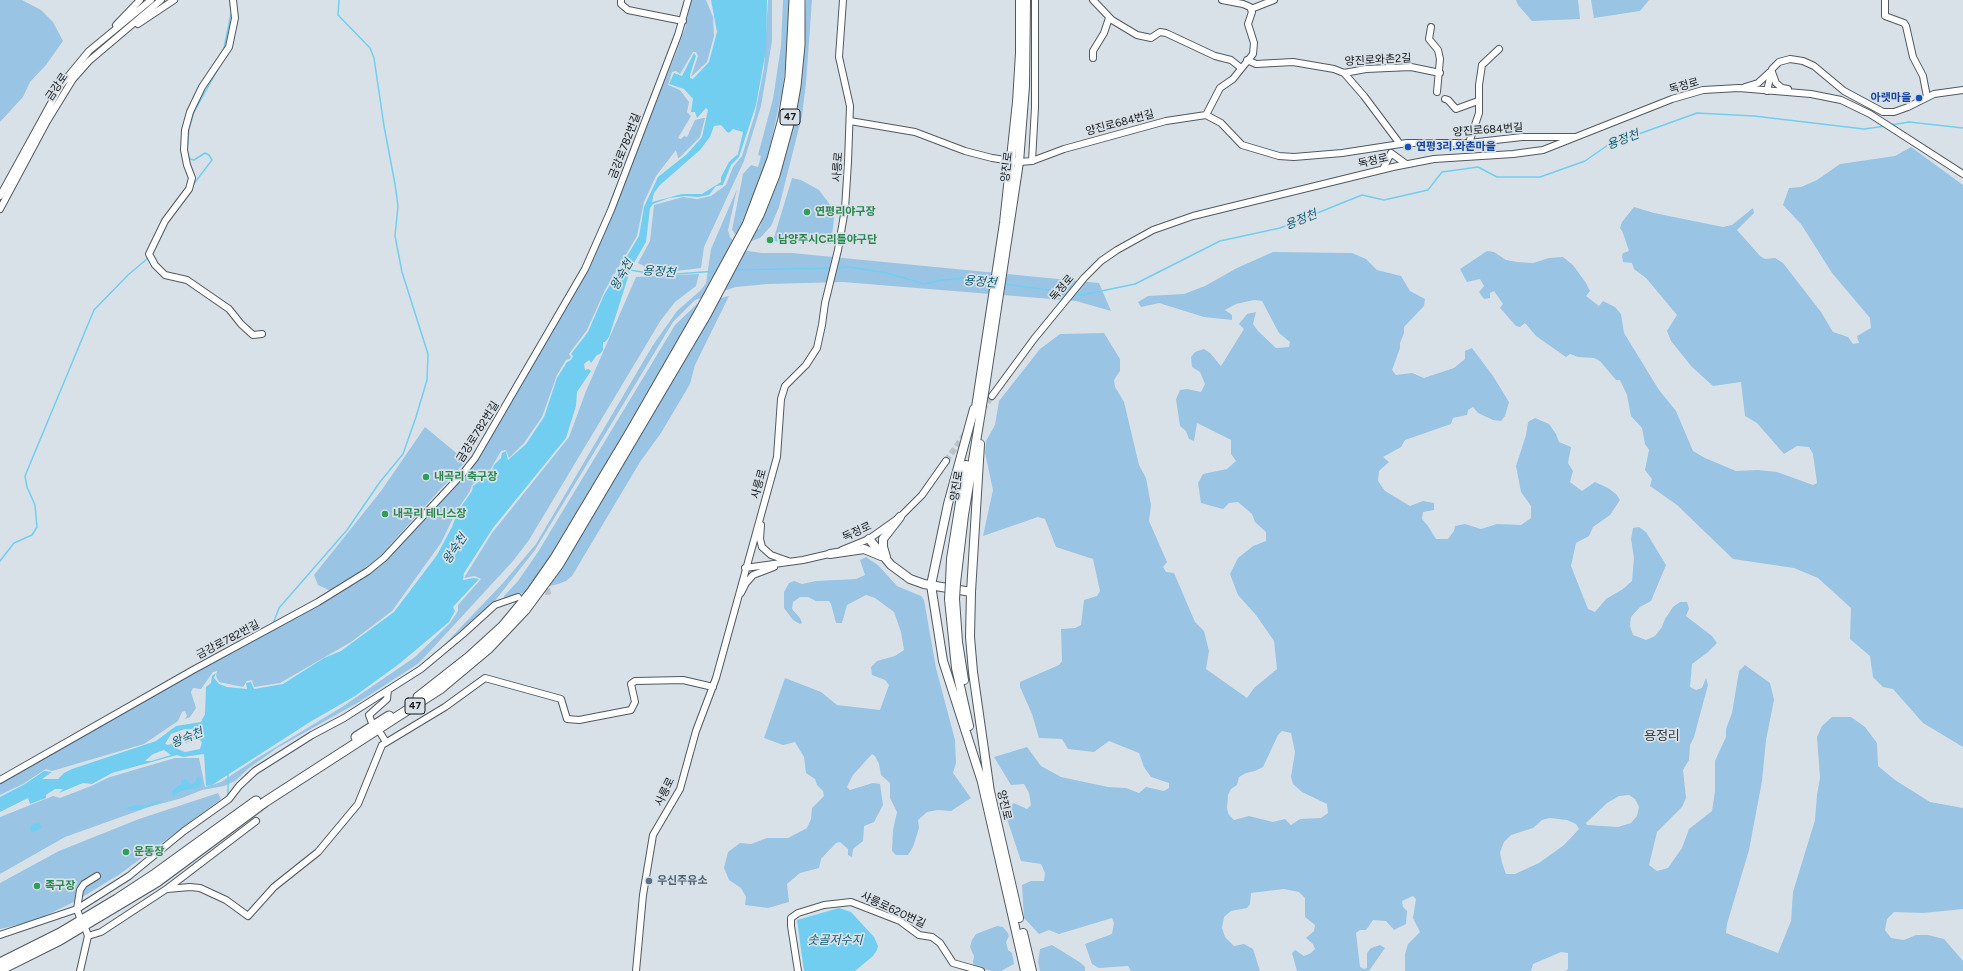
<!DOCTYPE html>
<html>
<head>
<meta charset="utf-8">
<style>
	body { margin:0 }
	canvas { display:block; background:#d8e1e8 }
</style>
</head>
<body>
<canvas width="1963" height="971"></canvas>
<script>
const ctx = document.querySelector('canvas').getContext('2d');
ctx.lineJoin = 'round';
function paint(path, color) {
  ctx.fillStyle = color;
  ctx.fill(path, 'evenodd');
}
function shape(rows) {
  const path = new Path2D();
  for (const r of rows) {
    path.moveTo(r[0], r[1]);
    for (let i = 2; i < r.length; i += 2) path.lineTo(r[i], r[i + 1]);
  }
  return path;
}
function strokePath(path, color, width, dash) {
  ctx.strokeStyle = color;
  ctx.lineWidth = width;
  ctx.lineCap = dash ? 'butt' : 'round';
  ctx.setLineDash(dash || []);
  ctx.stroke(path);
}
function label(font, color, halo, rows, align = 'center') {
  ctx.font = font + ' Figtree,"Noto Sans KR",sans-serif';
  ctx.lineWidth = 3.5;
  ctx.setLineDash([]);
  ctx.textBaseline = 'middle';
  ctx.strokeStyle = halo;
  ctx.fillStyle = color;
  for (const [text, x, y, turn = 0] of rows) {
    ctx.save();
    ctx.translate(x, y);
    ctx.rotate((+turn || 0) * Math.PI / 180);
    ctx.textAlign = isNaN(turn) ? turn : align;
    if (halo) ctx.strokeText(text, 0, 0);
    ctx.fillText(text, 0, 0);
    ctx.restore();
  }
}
const green = shape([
	[0,0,22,0,41,10,53,22,63,41,46,65,30,82,23,97,0,122],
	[691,0,706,0,713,17,714,36,707,62,691,77,698,56,696,52,693,52,680,74,676,71,672,72,668,85,680,90,689,102,687,112,691,116,678,138,681,139,684,136,687,137,695,120,703,118,705,118,700,137,679,158,678,158,676,150,656,176,644,202,637,236,605,290,587,330,569,354,571,357,570,359,566,360,557,375,542,417,524,443,509,458,506,450,501,451,489,472,472,485,470,491,456,512,441,543,392,611,351,642,280,683,254,687,252,680,247,681,243,687,219,682,216,676,217,671,213,672,201,689,193,688,191,692,196,708,190,717,185,719,187,716,185,711,182,712,178,721,144,744,52,771,46,769,23,784,0,795,0,781,370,572,476,461,589,269,676,53,685,28],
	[768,0,772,0,772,41,761,106,744,161,704,247,701,268,676,271,652,270,638,263,650,241,654,205,683,197,697,199,711,196,726,185,733,167,742,156,755,114,764,68],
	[783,0,789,0,789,17,787,55,782,92,768,156,742,222,759,229,777,181,798,106,804,53,806,0,812,0,806,83,802,116,779,207,771,226,760,238,748,242,735,234,732,230,743,174,751,165,758,167,761,156,758,155,773,99,781,46],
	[1516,0,1578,0,1580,19,1532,21,1518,5],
	[1591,0,1649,0,1640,11,1594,18],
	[1911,147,1963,185,1963,747,1923,723,1893,689,1883,687,1873,677,1870,656,1850,639,1851,608,1818,578,1794,568,1733,559,1677,505,1650,486,1652,479,1645,470,1649,450,1645,444,1642,428,1631,416,1627,395,1620,380,1616,380,1600,361,1594,358,1578,357,1570,354,1566,357,1536,336,1525,323,1520,327,1516,326,1500,308,1503,304,1494,291,1490,293,1490,298,1484,299,1479,292,1484,286,1480,279,1467,282,1460,269,1487,251,1494,252,1506,260,1517,262,1533,263,1549,258,1563,257,1573,265,1586,283,1590,291,1586,296,1599,306,1603,301,1615,307,1621,314,1624,333,1659,390,1676,411,1693,451,1705,458,1736,471,1758,470,1777,472,1813,485,1817,483,1813,454,1809,447,1797,446,1784,454,1757,423,1745,416,1741,382,1713,386,1692,367,1671,341,1667,331,1677,315,1646,278,1634,269,1632,263,1623,262,1622,256,1623,253,1629,251,1623,233,1620,228,1622,222,1634,207,1654,213,1723,227,1732,225,1753,208,1754,213,1737,230,1760,256,1765,259,1775,258,1783,263,1821,312,1833,332,1848,337,1853,344,1859,343,1857,336,1871,328,1870,318,1832,273,1801,224,1783,205,1789,188,1801,187,1817,180,1840,164,1895,156],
	[792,178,801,180,819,190,831,206,834,219,831,244,773,241],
	[737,189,728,230,730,237,741,250,762,253,792,253,1099,283,1111,311,1076,301,843,282,768,284,736,287,695,300,673,322,535,550,494,602,444,645,503,583,536,544,653,345,677,311,701,290,706,283,711,249],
	[1273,252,1352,253,1366,259,1377,270,1401,276,1410,291,1425,299,1424,306,1404,327,1404,333,1400,343,1400,348,1392,370,1396,375,1412,373,1424,378,1454,368,1465,359,1465,351,1472,348,1493,376,1509,402,1505,416,1501,421,1493,420,1478,413,1473,407,1468,410,1467,415,1453,418,1451,424,1405,440,1401,447,1383,457,1389,462,1379,471,1378,481,1385,491,1410,506,1423,501,1434,503,1434,510,1423,512,1422,519,1428,526,1436,539,1448,539,1454,531,1455,526,1465,524,1481,529,1497,524,1521,525,1531,518,1531,506,1521,492,1516,466,1526,435,1528,422,1535,418,1549,424,1556,434,1559,442,1571,447,1568,463,1573,471,1570,482,1582,491,1595,482,1608,488,1616,494,1620,500,1610,515,1593,527,1589,536,1576,543,1571,566,1588,609,1595,612,1606,599,1623,589,1632,581,1634,558,1631,539,1633,528,1639,527,1646,532,1666,565,1651,601,1640,607,1631,617,1630,626,1633,635,1646,640,1655,636,1662,627,1665,619,1673,607,1680,602,1687,602,1689,609,1686,616,1712,636,1717,643,1708,652,1692,664,1690,687,1696,690,1702,688,1706,678,1708,685,1694,737,1690,745,1689,760,1683,770,1686,798,1682,807,1657,832,1649,865,1657,871,1668,868,1682,848,1689,829,1712,811,1715,791,1715,761,1726,737,1726,729,1732,713,1739,671,1745,665,1770,683,1774,700,1766,740,1762,781,1749,850,1727,924,1726,933,1778,953,1791,921,1793,892,1815,820,1817,795,1820,778,1817,737,1822,726,1832,717,1851,717,1865,727,1877,743,1878,766,1895,780,1930,802,1963,808,1963,909,1923,913,1894,912,1887,919,1885,930,1891,938,1904,940,1916,935,1928,935,1944,939,1963,961,1963,971,1566,971,1568,969,1568,953,1561,952,1533,964,1531,971,1405,971,1405,954,1408,944,1420,932,1413,918,1416,899,1413,896,1402,901,1403,907,1407,911,1406,924,1394,930,1386,921,1373,920,1366,930,1360,930,1356,933,1360,967,1364,969,1367,968,1367,953,1371,948,1380,945,1385,948,1369,971,1297,971,1292,953,1295,950,1304,956,1311,953,1315,949,1313,944,1306,938,1314,931,1315,925,1305,917,1305,898,1299,892,1284,889,1251,893,1250,904,1247,908,1231,911,1224,917,1222,928,1225,937,1234,946,1244,944,1253,949,1260,971,1131,971,1128,966,1099,968,1092,964,1085,944,1112,934,1114,923,1112,918,1059,934,1049,930,1039,934,1024,918,1022,885,1031,881,1044,881,1045,873,1041,864,1021,861,1006,816,1009,807,1014,803,1027,809,1031,805,1029,793,1024,784,1011,785,994,757,1027,747,1041,766,1061,777,1108,787,1126,788,1139,793,1146,787,1164,791,1169,788,1169,783,1151,777,1144,767,1139,753,1109,741,1094,752,1068,749,1062,739,1039,738,1032,714,1020,687,1020,682,1059,665,1062,661,1061,629,1075,628,1081,625,1084,600,1097,596,1100,591,1093,559,1056,547,1045,519,1038,517,983,536,993,490,985,453,986,441,995,425,999,401,1040,349,1060,334,1104,333,1120,359,1120,371,1114,380,1115,387,1124,402,1139,465,1146,478,1151,505,1149,521,1167,562,1163,567,1166,572,1174,573,1195,622,1204,631,1209,651,1206,669,1247,698,1254,688,1277,669,1274,641,1256,615,1238,595,1230,574,1238,558,1253,546,1266,541,1266,532,1255,522,1252,514,1238,502,1229,503,1223,509,1201,503,1198,483,1203,474,1227,469,1236,461,1231,454,1231,440,1197,423,1194,441,1189,439,1186,431,1180,426,1176,399,1180,390,1187,389,1201,392,1205,384,1200,372,1192,367,1191,357,1195,352,1204,349,1210,353,1221,366,1244,329,1239,324,1247,314,1256,312,1253,324,1258,331,1276,348,1289,347,1290,342,1279,333,1262,301,1254,300,1236,304,1225,310,1232,315,1232,320,1204,317,1159,303,1141,307,1138,302,1148,296,1184,294,1205,286,1237,268],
	[1282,731,1291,733,1295,752,1291,777,1293,784,1302,792,1327,804,1328,813,1321,818,1300,819,1291,825,1285,819,1273,822,1249,816,1234,820,1229,815,1227,809,1228,795,1231,789,1237,785,1239,777,1246,773,1255,771,1263,767,1278,735],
	[1629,795,1635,799,1639,807,1637,816,1631,823,1618,827,1587,825,1586,823,1607,803,1619,796],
	[1550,818,1567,820,1576,824,1579,829,1564,845,1539,863,1515,874,1506,874,1502,863,1500,852,1504,842,1511,835,1533,828,1542,820],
	[699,274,696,286,675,302,661,320,529,540,513,561,419,663,359,702,277,748,249,768,235,781,224,786,202,790,182,798,149,807,65,837,0,874,0,817,53,796,60,798,91,786,110,777,175,758,199,758,205,787,221,782,256,759,342,707,415,657,450,623,458,611,458,605,481,579,475,576,464,578,492,533,569,437,586,391,636,277],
	[729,296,695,365,690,384,661,433,640,462,572,576,566,581,558,584,504,598,504,596,518,581,538,552,675,325,697,304],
	[425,427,466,461,380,556,356,575,331,591,318,585,314,575,381,491],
	[866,557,878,565,897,586,921,596,924,600,936,668,955,740,956,763,953,773,971,798,951,811,938,810,927,812,918,820,919,828,913,847,908,855,896,855,892,851,893,830,897,812,890,798,890,783,881,775,879,764,875,756,872,754,853,775,847,787,850,790,873,783,880,784,883,805,874,822,864,826,863,841,853,849,852,857,848,855,848,849,840,842,836,843,821,859,819,868,800,873,787,884,789,902,768,908,745,905,746,897,741,888,729,880,724,868,728,852,740,843,751,844,767,838,788,838,807,828,811,819,812,808,824,796,823,791,817,785,815,779,806,773,804,757,795,742,783,745,764,738,785,678,821,692,837,705,880,710,889,685,885,680,872,675,871,667,877,661,895,656,904,650,901,632,894,612,875,598,866,595,847,605,842,623,836,623,831,604,829,601,816,601,808,597,800,597,793,602,792,609,800,618,802,623,800,624,793,620,784,608,784,592,789,583,794,581,802,584,816,581,856,579,865,575,860,560],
	[218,793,221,799,120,874,76,901,34,921,0,929,0,883,59,851,139,819],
	[997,926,1003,927,1008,933,1009,936,1006,942,1008,950,1012,953,1014,964,1001,971,993,971,974,967,973,962,974,956,970,947,972,940,976,934],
	[1052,945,1081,963,1085,967,1085,971,1040,971,1038,962,1040,949]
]);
const water = shape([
	[711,0,767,0,766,50,756,105,739,157,731,165,723,185,716,186,709,195,698,197,685,196,669,198,653,204,650,208,646,242,631,268,609,337,605,342,603,342,603,350,600,354,597,355,591,363,589,360,584,364,585,370,589,369,591,371,577,392,576,406,566,438,493,528,464,573,463,580,474,578,479,579,453,607,455,611,449,622,399,664,355,696,310,722,212,785,206,786,204,754,183,757,177,755,112,773,92,784,83,783,59,793,63,789,55,789,46,795,46,798,30,804,28,798,0,812,0,797,25,784,44,771,52,772,42,779,58,779,64,773,72,769,156,741,176,726,201,722,205,714,206,687,211,683,212,676,216,673,214,678,219,684,227,687,247,689,246,683,251,682,254,689,283,684,324,658,341,651,394,612,437,555,452,527,458,511,472,491,473,486,491,473,494,465,501,458,502,453,506,451,508,460,526,444,544,417,557,378,567,362,571,360,573,356,571,354,588,332,604,295,639,236,644,207,658,177,687,154,702,137,708,110,706,108,697,118,695,112,691,112,693,99,684,89,669,84,674,73,682,76,694,53,696,56,690,75,690,78,693,79,709,62,717,32],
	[721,125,727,132,729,133,733,129,743,132,738,154,729,162,721,177,721,182,702,194,682,194,652,202,654,193,660,185,700,150,710,137,714,126],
	[185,729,195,729,195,734,168,745,165,744,171,734],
	[195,739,199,739,202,742,200,749,185,752,173,747,173,746,183,741,186,743],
	[164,750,171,755,151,761,145,761,153,754],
	[198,776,201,779,201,784,199,787,181,791,175,795,173,798,172,791,181,784,181,780,186,779,191,785,195,782],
	[158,801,162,801,160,803,137,810,123,809,135,805,147,805],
	[39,823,42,828,32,833,30,829,33,824],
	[839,908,851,912,874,937,878,946,877,950,873,956,855,971,804,971,797,920]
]);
const stream = shape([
	[224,48,231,14],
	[1891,125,1909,122,1963,128],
	[193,185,212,160,209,155,205,153,194,160,190,159,187,152,189,129,194,112,222,62],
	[153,253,166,226],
	[835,268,849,267,887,273,924,284,942,280,967,278,992,282],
	[630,270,648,273,676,274,717,271],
	[733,270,831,268],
	[1004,284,1070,293],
	[1073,294,1082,295,1135,284,1220,241,1280,228,1362,195,1384,200,1428,190,1442,172,1478,167,1497,177,1540,177,1585,161,1608,145,1697,113,1754,116,1864,129,1886,126],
	[0,561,14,543,32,535,37,527,35,505,27,487,25,476,94,310,128,275,147,259],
	[273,624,279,608,347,530,380,482,403,454,416,417,427,380,428,354,402,272,395,236,398,206,395,184,384,126,374,58,370,48,338,15,339,0],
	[228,775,228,797]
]);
const minorTunnel = shape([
	[946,461,992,396],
	[536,594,551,591]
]);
const minor = shape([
	[233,0,235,18,229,47,202,87,190,112,185,130,184,150,187,165,192,178,189,189,165,221,149,254,155,265,165,275,187,280,229,309,241,324,253,335,262,334],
	[621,0,621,4,628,10,683,21],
	[1093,0,1112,20,1137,35,1151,38,1160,32,1166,33,1215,56,1231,60,1241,68],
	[1885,0,1885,16,1904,23,1906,26,1913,57,1923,76,1927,97],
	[1251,9,1274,0],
	[138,24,174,0],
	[116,25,140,0],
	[1431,27,1429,39,1438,50,1440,59,1437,92],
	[1093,58,1093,51,1104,33,1109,18],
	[1247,60,1256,64,1293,62,1334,69,1344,73,1366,69,1411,67,1440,73],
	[1772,72,1776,83,1782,88,1788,89],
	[1344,73,1364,96,1400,144],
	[1745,87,1758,83,1770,72],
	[1767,91,1772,69,1779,62,1790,59,1803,61,1814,66,1844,91,1883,112,1894,112,1908,107,1934,94,1963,90],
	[1445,99,1448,100,1456,109,1478,101],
	[1206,115,1220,88,1233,79,1253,54,1254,43,1248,24,1252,12,1250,7,1243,4,1222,0],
	[850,121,915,132,965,151,992,158,1019,162,1032,161,1064,149,1166,121,1206,115,1221,123,1242,145,1279,156,1294,157,1342,153,1407,143,1469,143,1522,137,1575,137],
	[1469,143,1479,113,1479,85,1482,65,1499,49],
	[1032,161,1035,107,1035,0],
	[1383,169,1391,153,1406,164],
	[0,196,61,85,89,51,151,0],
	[0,209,46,123,73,79,89,61,161,0],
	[992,396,1034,339,1084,278,1101,261,1117,250,1153,230,1193,216,1393,167,1434,159,1513,154,1543,150,1672,99,1703,90,1739,88,1811,94,1841,100,1870,114,1963,174],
	[761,525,760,539,762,547,771,555,788,561],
	[842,550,869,539,900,517,922,495,946,461],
	[745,568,803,560,833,553],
	[741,593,746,583,753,575,774,567],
	[372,723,369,715,387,699,388,690],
	[381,734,386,742],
	[0,780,193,670,318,602,368,571,384,558,464,472,475,458,585,269,611,210,678,35,688,0],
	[97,876,84,884,80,890,77,909,129,876,184,831,229,799,239,786,255,771,312,735,344,718,421,669,463,634,495,605,518,597],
	[167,889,190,887,200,888,226,900,248,916,274,887,318,852,358,804,382,745,445,707,485,678,561,699,567,719,579,720,631,710,635,702,631,684,635,681,683,680,713,687],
	[0,935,77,909,80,918],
	[88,936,101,932,168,888,256,821],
	[80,971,88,936,86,930],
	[636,971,643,895,653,835,680,789,696,731,716,678,777,457,781,399,785,386,806,365,817,348,822,325,825,303,838,250,845,209,848,162,850,106,839,57,843,0],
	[798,971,791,926,791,918,798,913,824,905,851,902,900,921,919,935,932,937,940,943,953,963,981,971]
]);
const major = shape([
	[974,409,948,504,931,585,943,661,982,782],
	[975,414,1004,223,1017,102,1020,53,1020,0],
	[980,444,971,592,970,637,973,672,990,792],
	[869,539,891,565,910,579,924,584,971,592],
	[830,554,864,549,881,556],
	[886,557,883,547,883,539,900,517],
	[950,582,951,559,966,465],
	[956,583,964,515,985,387,1019,162,1025,86,1026,0],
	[949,599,956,668,969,726],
	[955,599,958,642,964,680],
	[981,778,1025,971],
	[989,787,1019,918],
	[1023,933,1032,971]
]);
const highway = shape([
	[418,697,469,657,503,626,532,591,555,558,631,431,700,311,747,225,772,159,783,119,790,77,794,0],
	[356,737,389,716],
	[0,963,60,933,117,899,155,874,256,801],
	[0,970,60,940,157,882,265,802,440,689,489,648,525,610,559,564,706,315,759,215,775,175,790,120,796,86,800,45,800,0]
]);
const majorBridge = shape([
	[949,599,950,582],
	[955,599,956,583]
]);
const markers = [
	[1919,98,4,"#1a4fb4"],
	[1408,147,4,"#1a4fb4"],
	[807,212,4,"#2e9e5b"],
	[770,240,4,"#2e9e5b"],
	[426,477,4,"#2e9e5b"],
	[385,514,4,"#2e9e5b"],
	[126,852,4,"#2e9e5b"],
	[649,881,4,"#5c6f8a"],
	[37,886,4,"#2e9e5b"]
];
const shields = [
	[790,117,20],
	[415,706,20]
];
const shieldNames = [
	["47",790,117],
	["47",415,706]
];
const streetNames = [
	["양진로와촌2길",1378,60,-3],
	["독정로",1684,86,-16],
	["금강로",57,87,-56],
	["양진로684번길",1120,123,-15],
	["양진로684번길",1488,130,-4],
	["금강로782번길",625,146,-69],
	["독정로",1373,161,-13],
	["사릉로",838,167,-86],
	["양진로",1007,167,-83],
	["독정로",1062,288,-50],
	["금강로782번길",478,432,-58],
	["사릉로",759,484,-75],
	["양진로",957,486,-81],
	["독정로",857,532,-25],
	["금강로782번길",228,640,-28],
	["사릉로",665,792,-64],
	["양진로",1004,805,77],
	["사릉로620번길",893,910,25]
];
const transitNames = [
	["아랫마을",1911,98],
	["연평3리.와촌마을",1416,147,"left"]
];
const leisureNames = [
	["연평리야구장",815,212],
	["남양주시C리틀야구단",778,240],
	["내곡리 축구장",434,477],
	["내곡리 테니스장",393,514],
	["운동장",134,852],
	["족구장",45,886]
];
const serviceNames = [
	["우신주유소",657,881]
];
const waterNames = [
	["용정천",1623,140,-21],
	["용정천",1301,220,-22],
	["용정천",659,272,4],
	["왕숙천",622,275,-61],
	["용정천",980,282,5],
	["왕숙천",455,549,-56],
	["왕숙천",187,738,-22],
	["솟골저수지",835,940]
];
const quarterNames = [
	["용정리",1662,736]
];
paint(green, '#9ac4e4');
paint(water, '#71cef1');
strokePath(stream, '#71cef1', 1.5);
strokePath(minorTunnel, '#bac3c9', 6, [6, 3]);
strokePath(minor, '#51585e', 8);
strokePath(major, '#51585e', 10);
strokePath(highway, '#51585e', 11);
strokePath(minor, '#fff', 6);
strokePath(major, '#fff', 8);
strokePath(highway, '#fff', 9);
strokePath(majorBridge, '#51585e', 10, []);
strokePath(majorBridge, '#fff', 8);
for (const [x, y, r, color] of markers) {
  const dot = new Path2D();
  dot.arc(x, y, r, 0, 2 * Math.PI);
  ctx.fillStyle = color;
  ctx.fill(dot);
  strokePath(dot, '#d8e1e8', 1.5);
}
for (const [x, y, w] of shields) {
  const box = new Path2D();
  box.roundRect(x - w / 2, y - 8, w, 16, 3);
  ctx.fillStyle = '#d8e1e8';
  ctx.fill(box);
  strokePath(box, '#131618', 1);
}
label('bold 10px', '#131618', null, shieldNames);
label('11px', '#131618', '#d8e1e8', streetNames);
label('bold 11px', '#164399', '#d8e1e8', transitNames, 'right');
label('bold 11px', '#27864d', '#d8e1e8', leisureNames, 'left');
label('bold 11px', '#4e5e75', '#d8e1e8', serviceNames, 'left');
label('italic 12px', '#0b5a72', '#d8e1e8', waterNames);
label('13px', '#394045', '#d8e1e8', quarterNames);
</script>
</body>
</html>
